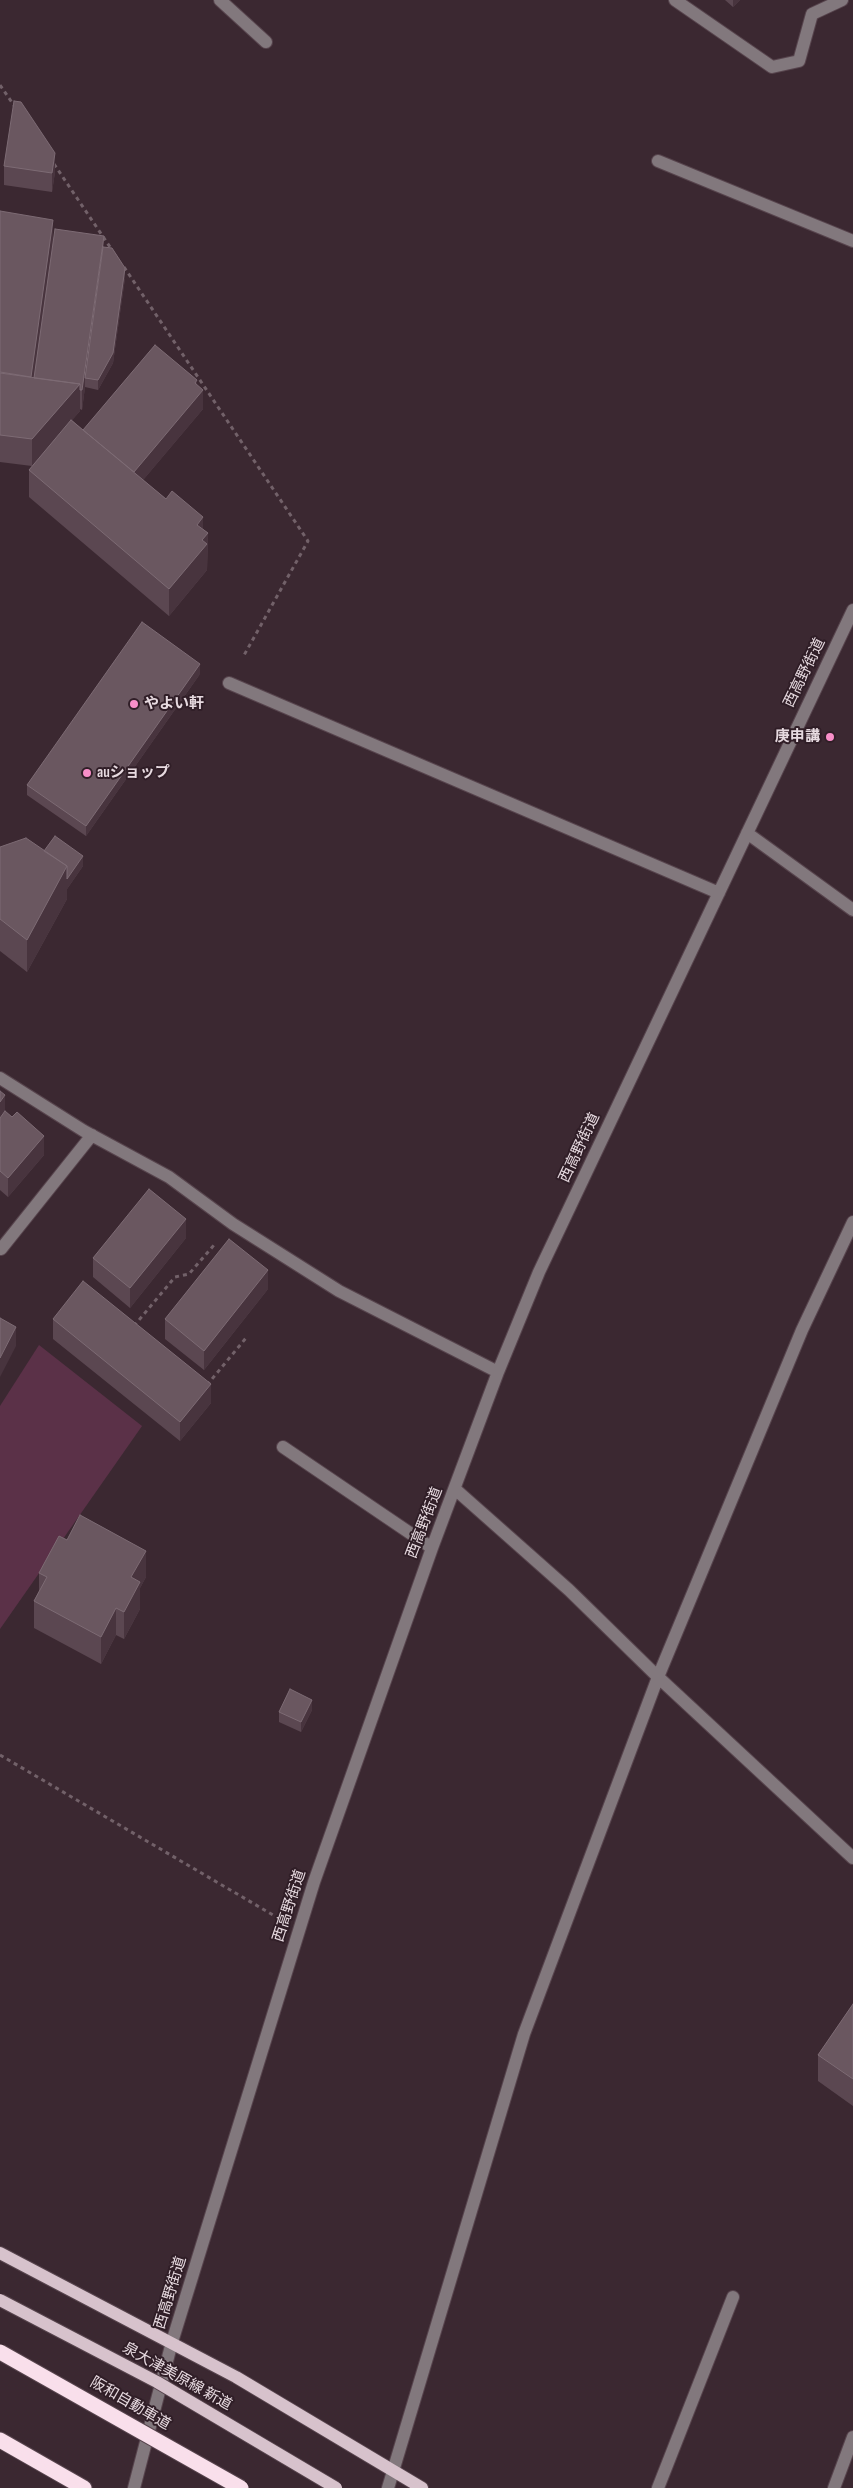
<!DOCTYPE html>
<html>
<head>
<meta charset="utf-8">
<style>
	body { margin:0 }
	canvas { display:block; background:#3b2831 }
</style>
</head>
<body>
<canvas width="853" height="2488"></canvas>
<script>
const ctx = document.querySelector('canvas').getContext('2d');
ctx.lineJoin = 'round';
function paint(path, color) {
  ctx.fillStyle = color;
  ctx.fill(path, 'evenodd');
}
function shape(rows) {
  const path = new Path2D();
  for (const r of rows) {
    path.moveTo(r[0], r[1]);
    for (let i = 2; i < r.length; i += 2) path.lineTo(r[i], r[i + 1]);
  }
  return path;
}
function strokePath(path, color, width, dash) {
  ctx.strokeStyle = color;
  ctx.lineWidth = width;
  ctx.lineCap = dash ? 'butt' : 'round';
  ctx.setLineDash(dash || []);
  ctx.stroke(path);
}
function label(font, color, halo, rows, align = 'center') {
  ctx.font = font + ' "Sofia Sans Condensed","Noto Sans JP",sans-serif';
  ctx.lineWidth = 4;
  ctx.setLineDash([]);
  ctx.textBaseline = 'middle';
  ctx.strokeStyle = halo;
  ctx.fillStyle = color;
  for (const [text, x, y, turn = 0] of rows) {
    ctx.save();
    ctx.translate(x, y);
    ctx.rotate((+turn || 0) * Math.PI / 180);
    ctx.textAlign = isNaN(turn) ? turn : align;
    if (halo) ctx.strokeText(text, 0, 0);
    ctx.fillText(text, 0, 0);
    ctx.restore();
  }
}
const green = shape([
	[39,1345,142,1426,0,1629,0,1406]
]);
const path = shape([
	[0,85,15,107],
	[54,164,112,250],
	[124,267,308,541,243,657],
	[134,1326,175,1277,189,1274,214,1245],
	[207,1385,246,1338],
	[0,1755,273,1915]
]);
const minor = shape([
	[220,0,266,42],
	[675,0,772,67,799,61,812,14,842,0],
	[658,161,853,241],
	[229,683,719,893],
	[747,833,853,910],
	[0,1078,84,1131,169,1177,233,1224,339,1291,498,1372],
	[1,1249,92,1135],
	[283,1447,432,1548],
	[455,1489,569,1590,658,1677,853,1858],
	[134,2488,172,2342,314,1882,432,1548,498,1372,539,1272,853,610],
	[388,2488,524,2034,658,1677,802,1330,853,1222],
	[658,2488,733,2297],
	[834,2488,853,2437]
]);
const major = shape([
	[0,2253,236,2377,422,2488]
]);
const highway = shape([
	[0,2440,84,2488]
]);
const majorBridge = shape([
	[0,2300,157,2382,336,2488]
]);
const highwayBridge = shape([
	[0,2352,241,2488]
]);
const wall = shape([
	[725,0,740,0,733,7],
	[4,166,55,172,52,192,4,185],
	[0,211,53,241,104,247,125,278,113,363,98,390,85,387,82,410,80,409,80,411,72,420,83,430,197,385,203,409,143,480,208,533,207,570,169,616,29,497,29,470,42,454,32,466,0,462],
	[200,674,86,836,27,795,27,785],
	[0,847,44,851,83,866,67,889,67,899,27,972,0,951],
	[0,1091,5,1112,44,1155,8,1197,0,1190],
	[186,1238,130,1308,93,1277,93,1258],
	[268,1289,204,1370,165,1339,165,1319],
	[53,1319,211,1403,180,1441,53,1339],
	[39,1573,146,1577,140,1588,140,1609,124,1639,116,1635,101,1664,34,1628,34,1601,39,1591],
	[312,1710,301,1732,279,1722,279,1712],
	[853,2004,853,2106,818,2081,818,2055]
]);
const shadedWall = shape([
	[733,0,740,0,733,7],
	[55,153,55,172,52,192,52,173],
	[53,220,53,247,31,403,31,377],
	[104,236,104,255,85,378,85,387,82,410,82,390],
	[125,268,125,278,113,363,98,390,98,380],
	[197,380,197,397,203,390,203,409,133,492,133,473],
	[80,384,80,411,32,466,32,439],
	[203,517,203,538,208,533,207,570,169,616,169,589,197,525],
	[200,664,200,674,86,836,86,826],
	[83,856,83,866,67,889,67,899,27,972,27,940,67,866],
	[5,1095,5,1115,0,1122,0,1102],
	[44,1136,44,1155,8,1197,8,1178],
	[186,1219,186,1238,130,1308,130,1288],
	[268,1270,268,1289,204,1370,204,1351],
	[16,1327,16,1346,0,1377,0,1358],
	[211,1384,211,1403,180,1441,180,1422],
	[146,1551,146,1577,140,1588,140,1609,124,1639,124,1612,131,1577],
	[116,1608,116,1635,101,1664,101,1637],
	[312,1700,312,1710,301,1732,301,1722]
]);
const building = shape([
	[14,101,21,102,55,153,52,173,4,166,14,101],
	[0,211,53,220,31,377,0,372,0,211],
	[55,229,104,236,82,390,80,390,80,384,34,378,55,229],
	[103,247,112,248,125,268,113,353,98,380,85,378,103,247],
	[155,345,197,380,195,383,203,390,134,472,83,430,155,345],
	[0,373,80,384,32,439,0,435,0,373],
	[71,420,166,499,172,491,203,517,197,525,208,533,202,540,207,544,169,589,29,470,71,420],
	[142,622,200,664,86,826,27,785,142,622],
	[55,836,83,856,67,879,67,866,44,851,55,836],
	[26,838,67,866,27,940,0,919,0,847,26,838],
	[0,1091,5,1095,0,1102,0,1091],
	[5,1111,12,1117,17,1112,44,1136,8,1178,0,1171,0,1118,5,1111],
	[149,1189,186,1219,130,1288,93,1258,149,1189],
	[229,1239,268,1270,204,1351,165,1319,229,1239],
	[83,1281,211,1384,180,1422,53,1319,83,1281],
	[0,1318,16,1327,0,1358,0,1318],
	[80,1515,146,1551,131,1577,140,1582,124,1612,116,1608,101,1637,34,1601,47,1577,39,1573,59,1536,67,1540,80,1515],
	[290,1689,312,1700,301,1722,279,1712,290,1689],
	[853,2004,853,2079,818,2055,853,2004]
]);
const markers = [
	[134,704,5,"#f98fc9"],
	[830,737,5,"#f98fc9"],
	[87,773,5,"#f98fc9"]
];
const streetNames = [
	["西高野街道",805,673,-64],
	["西高野街道",580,1148,-65],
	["西高野街道",425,1523,-69],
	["西高野街道",290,1906,-72],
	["西高野街道",171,2293,-73],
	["泉大津美原線 新道",177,2377,29],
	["阪和自動車道",130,2404,30]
];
const poiNames = [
	["やよい軒",144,704],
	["庚申講",820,737,"right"],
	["auショップ",97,773]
];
paint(green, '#5b3148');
strokePath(minor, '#57444d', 14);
strokePath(major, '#57444d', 14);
strokePath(highway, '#57444d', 17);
strokePath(path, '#726169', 3, [4, 4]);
strokePath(minor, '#82787d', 12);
strokePath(major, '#d7c2cc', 12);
strokePath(highway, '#f9dfeb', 15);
strokePath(majorBridge, '#57444d', 14, []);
strokePath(highwayBridge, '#57444d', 17, []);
strokePath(majorBridge, '#d7c2cc', 12);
strokePath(highwayBridge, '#f9dfeb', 15);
paint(wall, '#5b4751');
paint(shadedWall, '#48343e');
paint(building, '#6a5760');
strokePath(building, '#7d6b74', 1);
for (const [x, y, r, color] of markers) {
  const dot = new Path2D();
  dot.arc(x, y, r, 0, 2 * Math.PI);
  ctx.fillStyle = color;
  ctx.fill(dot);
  strokePath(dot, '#301e27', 2);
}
label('15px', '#e7dae0', '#301e27', streetNames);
label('bold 15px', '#e7dae0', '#301e27', poiNames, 'left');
</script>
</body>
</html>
